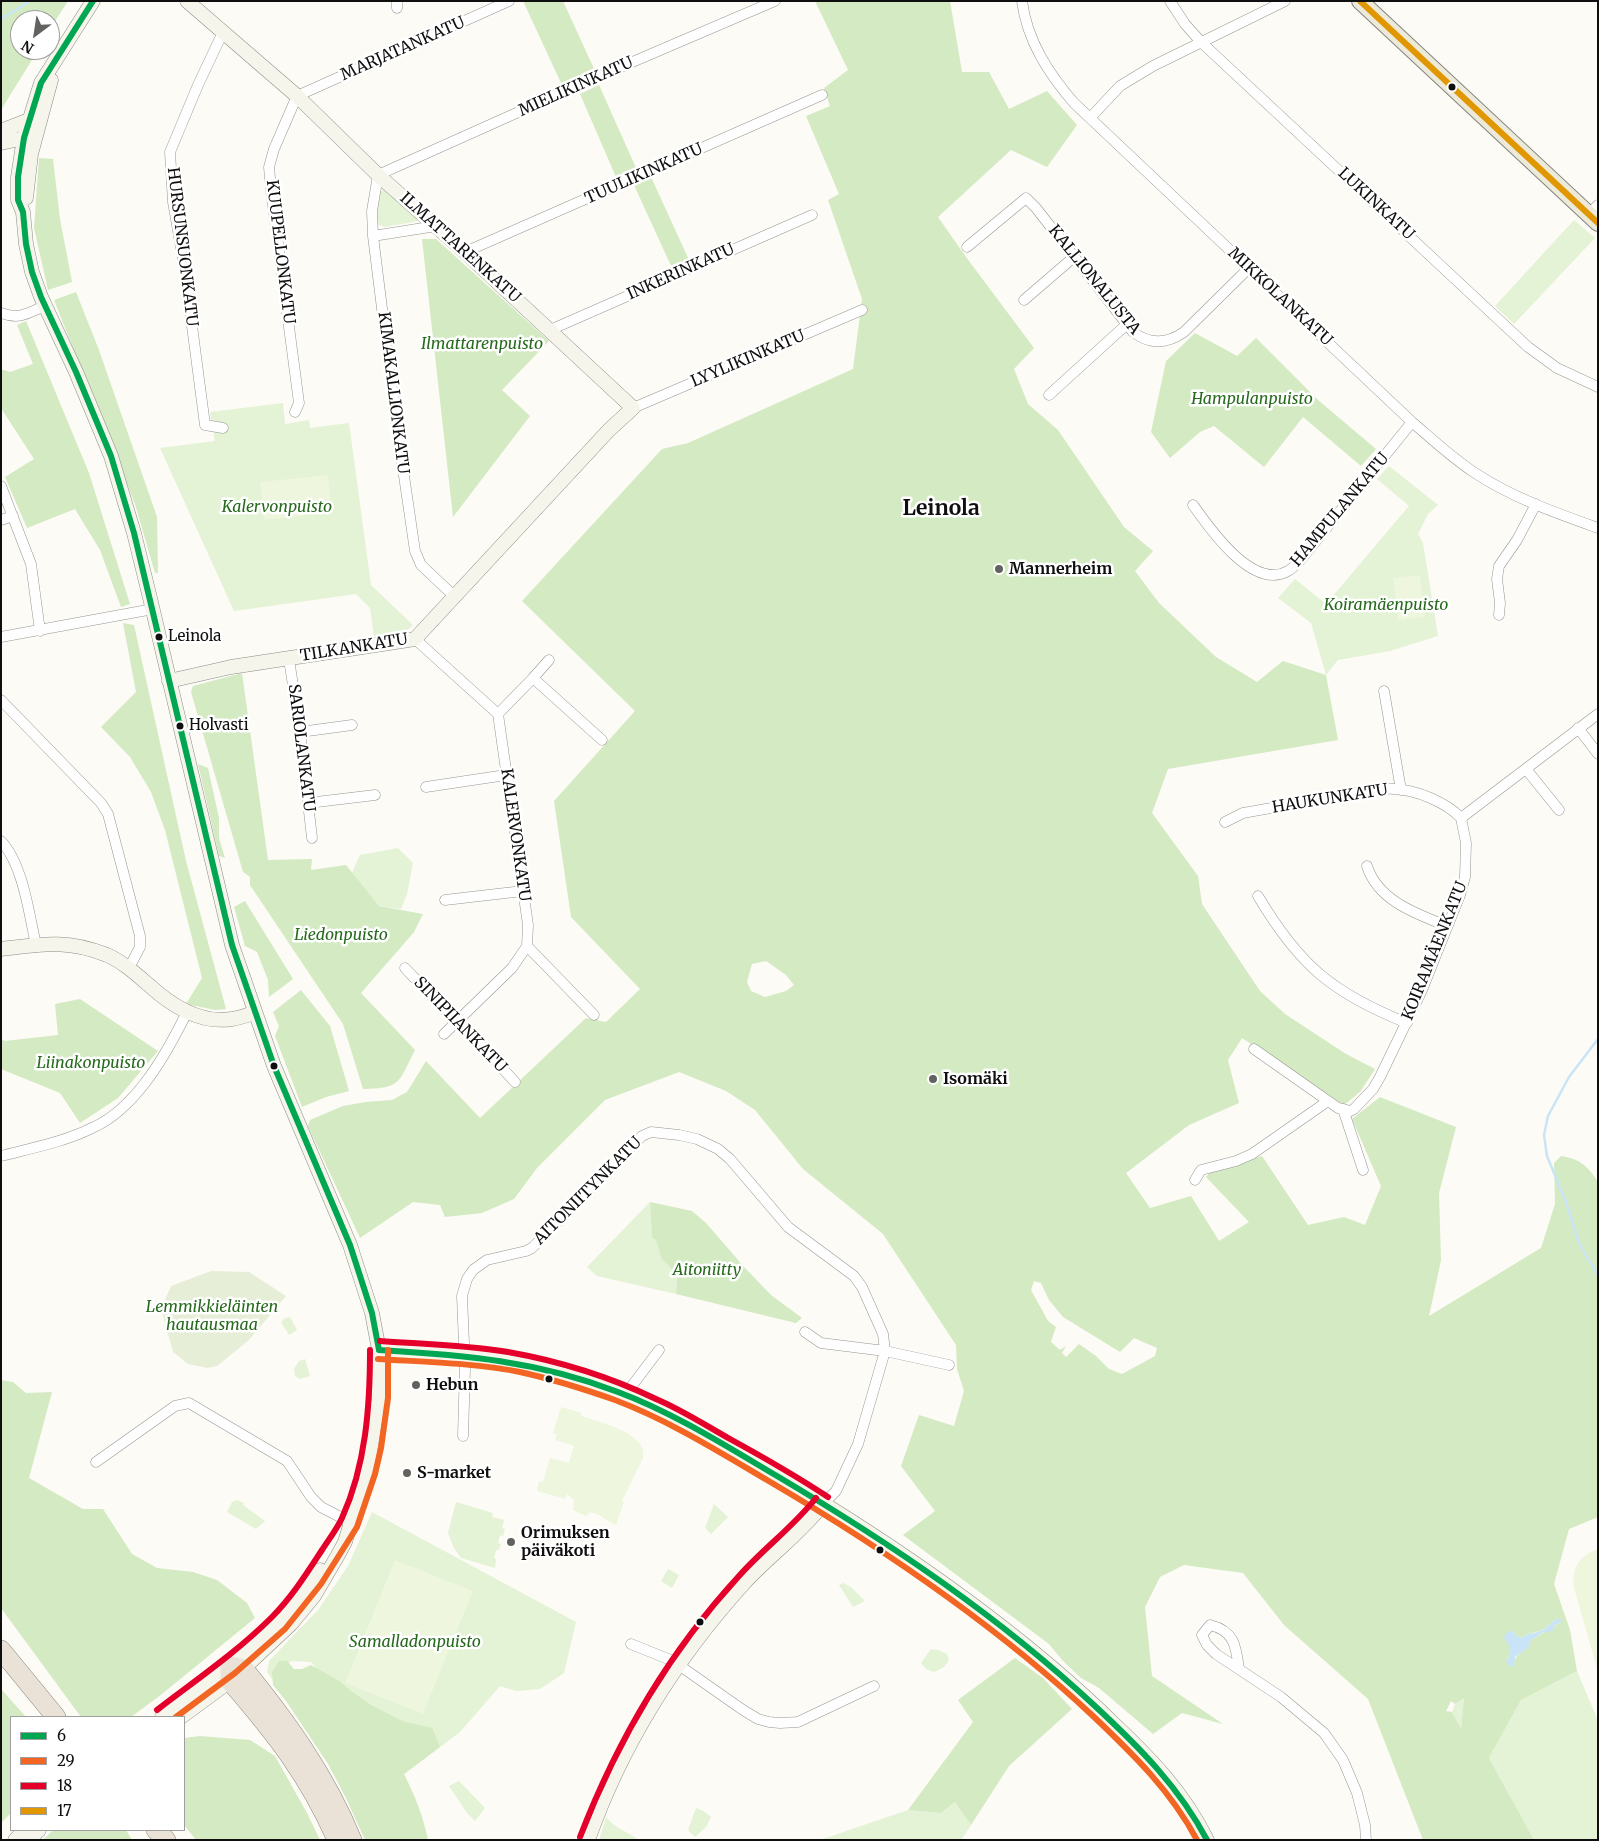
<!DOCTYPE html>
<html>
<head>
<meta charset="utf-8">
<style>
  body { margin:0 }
  #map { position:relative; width:1599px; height:1841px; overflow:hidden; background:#fcfbf5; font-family:Merriweather,serif }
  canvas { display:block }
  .frame { position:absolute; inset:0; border:2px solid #0f0f0f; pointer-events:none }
  .legend { position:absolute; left:10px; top:1716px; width:175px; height:115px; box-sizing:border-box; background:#fff; border:1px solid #9f9f9f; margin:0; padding:6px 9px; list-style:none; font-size:15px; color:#0f0f0f }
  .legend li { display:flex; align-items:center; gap:10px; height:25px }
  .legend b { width:25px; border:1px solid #9f9f9f }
  .north { position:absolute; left:10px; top:10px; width:50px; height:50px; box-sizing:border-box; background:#fff; border:1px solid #9f9f9f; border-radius:50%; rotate:211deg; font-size:14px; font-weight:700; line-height:20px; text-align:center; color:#0f0f0f }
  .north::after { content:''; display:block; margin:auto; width:18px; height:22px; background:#626260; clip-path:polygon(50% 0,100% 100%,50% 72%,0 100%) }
</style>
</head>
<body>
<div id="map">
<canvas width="1599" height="1841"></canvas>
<div class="frame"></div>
<ul class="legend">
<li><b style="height:6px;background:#00a651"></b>6</li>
<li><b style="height:6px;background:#f26522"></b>29</li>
<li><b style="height:6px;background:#e4002b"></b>18</li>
<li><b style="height:6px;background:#e09702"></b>17</li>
</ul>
<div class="north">N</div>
</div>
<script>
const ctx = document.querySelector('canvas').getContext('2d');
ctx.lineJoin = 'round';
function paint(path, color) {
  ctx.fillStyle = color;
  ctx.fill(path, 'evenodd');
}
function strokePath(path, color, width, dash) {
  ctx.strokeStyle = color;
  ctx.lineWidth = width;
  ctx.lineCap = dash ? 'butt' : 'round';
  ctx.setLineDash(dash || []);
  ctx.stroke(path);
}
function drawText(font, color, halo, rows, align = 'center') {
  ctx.font = font + ' Merriweather,serif';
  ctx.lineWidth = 5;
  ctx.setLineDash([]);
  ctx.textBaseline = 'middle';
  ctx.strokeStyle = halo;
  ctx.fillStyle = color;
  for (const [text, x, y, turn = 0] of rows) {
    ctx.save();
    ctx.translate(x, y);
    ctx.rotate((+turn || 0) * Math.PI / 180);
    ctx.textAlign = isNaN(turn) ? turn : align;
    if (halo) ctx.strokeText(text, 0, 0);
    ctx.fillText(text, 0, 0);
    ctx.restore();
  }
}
const green = new Path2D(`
  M 388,189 L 416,214 L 418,221 L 385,227 L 376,224 L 380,194 L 382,190 Z
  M 1574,220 L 1595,238 L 1514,324 L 1495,306 Z
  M 283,403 L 285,424 L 309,420 L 310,428 L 349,423 L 371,585 L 413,625 L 403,634 L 374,637 L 370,608 L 356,594 L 234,611 L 160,448 L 215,441 L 210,412 Z
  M 1389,466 L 1438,505 L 1428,514 L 1418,534 L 1423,543 L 1438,636 L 1390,651 L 1338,660 L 1326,675 L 1311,623 L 1278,598 L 1295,579 L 1326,604 L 1409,506 L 1377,479 Z
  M 398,848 L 413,863 L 407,894 L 401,909 L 379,906 L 352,873 L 360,855 Z
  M 650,1202 L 652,1238 L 656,1240 L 661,1258 L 677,1275 L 676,1294 L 597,1276 L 587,1267 Z
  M 290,1317 L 297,1330 L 289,1335 L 281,1322 L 285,1318 Z
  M 305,1359 L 310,1376 L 300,1379 L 295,1376 L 294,1369 L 299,1361 Z
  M 237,1500 L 244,1503 L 243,1505 L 265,1521 L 256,1529 L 227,1512 L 232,1502 Z
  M 456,1502 L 493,1513 L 492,1517 L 504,1520 L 502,1528 L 505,1529 L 503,1536 L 500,1535 L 498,1543 L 501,1544 L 499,1550 L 496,1550 L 494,1558 L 496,1559 L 495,1568 L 461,1558 L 454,1548 L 448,1533 Z
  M 714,1504 L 728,1517 L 711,1534 L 705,1528 Z
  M 372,1512 L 576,1622 L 564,1673 L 540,1689 L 516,1691 L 500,1686 L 460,1732 L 404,1774 L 311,1662 L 291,1661 L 272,1679 L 267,1672 L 269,1661 L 318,1610 L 348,1566 Z
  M 668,1569 L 679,1575 L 672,1588 L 661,1581 Z
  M 843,1583 L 851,1587 L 865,1601 L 853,1607 L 839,1585 Z
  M 931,1649 L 938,1650 L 947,1654 L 949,1660 L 944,1667 L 934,1672 L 926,1669 L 921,1663 Z
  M 1577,1671 L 1598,1721 L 1598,1840 L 1534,1840 L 1489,1758 L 1521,1700 Z
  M 1464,1698 L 1461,1730 L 1452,1712 L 1455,1704 Z
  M 459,1781 L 485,1808 L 475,1821 L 467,1813 L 449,1786 Z
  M 955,1802 L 971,1825 L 961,1840 L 820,1840 L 908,1810 L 941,1813 Z
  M 696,1808 L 702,1810 L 711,1817 L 706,1827 L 695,1837 L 688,1830 Z
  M 606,1817 C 614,1828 628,1832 639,1840 L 599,1840 Z`);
const forest = new Path2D(`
  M 1,1 L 68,1 L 50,29 L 50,20 L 20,20 L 20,50 L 38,50 L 1,110 Z
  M 523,1 L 563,1 L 595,71 L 562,85 Z
  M 815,1 L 950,1 L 962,72 L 989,72 L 1009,109 L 1047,91 L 1077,125 L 1047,167 L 1011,150 L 938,217 L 966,257 L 1034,348 L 1014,369 L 1028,404 L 1058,430 L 1124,527 L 1153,551 L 1135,571 L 1159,603 L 1216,657 L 1257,682 L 1283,661 L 1326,675 L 1338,740 L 1168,769 L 1152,813 L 1198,876 L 1202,904 L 1260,991 L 1285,1014 L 1346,1054 L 1375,1069 L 1360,1092 L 1344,1105 L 1242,1038 L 1228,1060 L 1239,1103 L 1189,1125 L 1126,1173 L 1150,1208 L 1191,1196 L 1219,1241 L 1249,1222 L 1206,1177 L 1210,1172 L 1262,1156 L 1308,1225 L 1344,1217 L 1365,1225 L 1381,1186 L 1352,1119 L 1380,1097 L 1456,1127 L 1439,1193 L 1441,1260 L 1429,1316 L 1541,1248 L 1555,1204 L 1554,1163 L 1561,1156 C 1580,1159 1588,1166 1598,1182 L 1598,1517 L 1569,1529 L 1554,1584 L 1570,1630 L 1577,1671 L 1521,1700 L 1489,1758 L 1534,1840 L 1423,1840 L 1368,1699 L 1284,1625 L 1243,1573 L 1184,1565 L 1160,1577 L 1145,1607 L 1152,1676 L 1223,1724 L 1182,1713 L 1153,1734 L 1099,1688 L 1081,1678 L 1063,1661 L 1049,1644 L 903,1535 L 935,1511 L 901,1466 L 919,1415 L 954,1426 L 964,1391 L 957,1369 L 956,1345 L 883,1234 L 803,1169 L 755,1110 L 726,1091 L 679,1072 L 605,1100 L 537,1168 L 514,1199 L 482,1213 L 445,1217 L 440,1205 L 413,1202 L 360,1238 L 308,1126 L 310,1120 L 343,1106 L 366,1102 L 392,1100 L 407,1092 L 426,1061 L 480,1118 L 586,1018 L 606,1022 L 640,989 L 571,917 L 554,801 L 635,711 L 522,601 L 662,449 L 688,443 L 853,369 L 862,299 L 828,200 L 839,194 L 806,116 L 830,106 L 824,88 L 848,70 ZM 766,961 L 786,975 L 794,985 L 786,991 L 765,997 L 751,991 L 747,982 L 752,964 ZM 1034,1281 L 1041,1283 L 1049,1300 L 1063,1317 L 1120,1352 L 1134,1338 L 1157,1348 L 1155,1356 L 1122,1374 L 1109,1369 L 1096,1356 L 1079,1344 L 1066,1357 L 1062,1353 L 1066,1346 L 1060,1350 L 1051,1342 L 1056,1327 L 1048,1321 L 1031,1290 ZM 1556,1619 L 1561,1622 L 1531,1640 C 1528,1650 1518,1652 1514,1661 L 1506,1662 L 1510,1655 L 1510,1630 L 1520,1638 L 1524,1637 L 1527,1634 C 1539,1633 1548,1627 1556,1619 ZM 1464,1698 L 1461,1729 L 1452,1712 L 1446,1711 L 1451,1701 L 1455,1704 Z
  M 599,85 L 636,168 L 616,177 L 580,94 Z
  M 39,158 L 53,159 L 60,219 L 72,282 L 48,290 L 34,228 Z
  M 651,177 L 689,260 L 672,268 L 634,185 Z
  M 422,239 L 436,239 L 549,341 L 502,390 L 530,416 L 453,517 Z
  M 76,292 L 99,350 L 157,517 L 158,573 L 155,573 L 135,504 L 54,300 Z
  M 26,321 L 89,473 L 130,604 L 121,607 L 100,550 L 75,509 L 27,528 L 5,477 L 34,459 L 1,408 L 1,369 L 10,372 L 33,364 L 17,325 Z
  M 1195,333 L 1237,356 L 1256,338 L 1318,400 L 1376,449 L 1361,466 L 1303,417 L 1264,467 L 1214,426 L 1200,432 L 1170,458 L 1151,432 L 1166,361 Z
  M 123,623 L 134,625 L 186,861 L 226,1009 L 215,1010 L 186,1004 L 202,978 L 165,830 L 151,792 L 130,757 L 101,727 L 136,692 Z
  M 242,673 L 268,860 L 312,859 L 311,870 L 346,865 L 379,906 L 423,914 L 414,932 L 361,993 L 415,1050 C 398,1083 402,1088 363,1089 L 343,1024 L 250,885 L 250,877 L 243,872 L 191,692 L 193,686 Z
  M 198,764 L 208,768 L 219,818 L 219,838 L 225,858 L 219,856 Z
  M 245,901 L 293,979 L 269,997 L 268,980 L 257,952 L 245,946 L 234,907 Z
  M 301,990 L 330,1026 L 349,1091 L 326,1097 L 302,1107 L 275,1036 L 279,1026 L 273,1012 Z
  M 80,999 L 158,1051 L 118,1098 L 80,1123 L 60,1093 L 1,1069 L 1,1039 L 5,1041 L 58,1035 L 55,1004 Z
  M 650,1202 L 692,1211 L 706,1223 L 745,1268 L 771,1295 L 802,1318 L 796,1323 L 676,1294 L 677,1275 L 661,1258 L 656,1240 L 652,1238 Z
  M 1,1380 L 13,1382 L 26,1393 L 52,1392 L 29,1478 L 83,1509 L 103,1509 L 132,1554 L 157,1568 L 193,1572 L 217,1580 L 247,1603 L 255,1618 L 162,1694 L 131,1717 L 81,1717 L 1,1608 Z
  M 1015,1658 L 1043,1678 L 1072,1709 L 1009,1766 L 971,1825 L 955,1802 L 941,1813 L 908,1810 L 973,1722 L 958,1700 Z
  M 279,1661 L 287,1661 L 294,1669 L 302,1669 L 311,1665 L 339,1681 L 351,1691 L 371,1705 L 402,1721 L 432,1728 L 440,1747 L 404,1774 C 415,1796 423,1816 428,1840 L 365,1840 L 346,1798 L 328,1764 L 286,1701 L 273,1685 L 272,1672 Z
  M 1,1689 L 26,1717 L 11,1717 L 11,1813 L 1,1823 Z
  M 200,1736 L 250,1740 L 275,1756 L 307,1813 L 320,1840 L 196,1840 L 184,1825 L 184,1738 Z
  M 53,1830 L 126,1830 L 132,1840 L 43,1840 Z`);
const cemetery = new Path2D(`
  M 211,1271 L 249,1272 L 286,1296 L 249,1340 L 217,1366 L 207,1368 L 188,1364 L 173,1352 L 161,1309 L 171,1286 Z`);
const pitch = new Path2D(`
  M 328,475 L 332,512 L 264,520 L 260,482 Z
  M 1420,575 L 1425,617 L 1398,620 L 1393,578 Z
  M 561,1407 L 581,1413 L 581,1416 C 599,1422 649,1433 643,1458 L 622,1501 L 624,1502 L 616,1525 C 606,1521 601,1514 590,1512 L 586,1516 L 573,1510 L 574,1500 L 567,1494 L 565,1499 L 537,1491 L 539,1481 L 543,1482 L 550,1458 L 569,1463 L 574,1446 L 555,1440 L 557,1434 L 553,1433 Z
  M 1598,1549 L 1598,1672 L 1574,1588 C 1572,1567 1578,1557 1598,1549 Z
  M 395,1560 L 473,1591 L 423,1714 L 345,1683 Z`);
const water = new Path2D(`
  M 1556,1619 L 1561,1619 L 1561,1622 L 1554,1626 L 1554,1631 L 1544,1632 L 1531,1640 L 1529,1647 L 1515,1657 L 1514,1666 L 1511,1667 L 1506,1662 C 1513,1654 1511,1646 1504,1638 L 1505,1635 L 1510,1630 L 1520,1638 L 1524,1637 L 1527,1634 C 1539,1634 1548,1627 1556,1619 Z`);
const stream = new Path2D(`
  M 1,19 L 30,1
  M 1598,1039 L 1569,1077 L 1548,1116 L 1544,1135 L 1547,1156 L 1566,1202 L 1579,1243 L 1598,1276`);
const street = new Path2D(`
  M 1022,1 C 1027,41 1049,74 1074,103 L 1412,422 C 1432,439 1452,458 1475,473 C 1513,498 1556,513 1598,528
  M 1170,1 L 1185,24 L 1201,42 L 1528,347 L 1557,368 L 1598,387
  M 397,8 L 397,1
  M 1090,118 L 1120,86 L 1153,66 L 1285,1
  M 1588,215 L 1598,205
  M 373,236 L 436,226
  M 967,247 L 1026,198 L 1036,208 L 1133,332 C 1150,345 1167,344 1184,332 L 1249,268
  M 465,252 L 822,95
  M 1024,300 L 1074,257
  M 1,313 C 21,320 27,313 45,306
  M 550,330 L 812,215
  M 1049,395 L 1126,325
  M 633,408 L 862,310
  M 295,412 L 299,403 L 271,190 L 269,167 L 274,149 L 297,96 L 509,1
  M 223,428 L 205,425 L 184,265 L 173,202 L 170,152 L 198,85 L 223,32
  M 1,486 L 31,564 L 40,631
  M 1193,505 C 1210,529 1253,591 1288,571 C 1295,567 1302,558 1307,552 L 1412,422
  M 1,520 L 13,516
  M 454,596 L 421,565 L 415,551 L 396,421 L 373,236 L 372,211 L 378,175 L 581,84 L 775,1
  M 1499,615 L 1500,603 L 1497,579 L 1499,566 L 1517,540 L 1536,504
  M 1,637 L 153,609
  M 415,639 L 498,714 L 528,925 L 527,946 L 512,968 L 444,1034
  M 289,659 L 300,732 L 312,838
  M 533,678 L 549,660
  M 1384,691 L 1401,790
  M 1,700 L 101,803 L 108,814 L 140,936 L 140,947 L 129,968
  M 498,714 L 533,678 L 602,740
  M 1578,728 L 1598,754
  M 300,732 L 352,725
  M 1526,769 L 1559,810
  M 426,787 L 506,775
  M 308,803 L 375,795
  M 1225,822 L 1243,813 C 1273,808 1303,802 1334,797 C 1354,793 1374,788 1395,789 C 1416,790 1446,802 1461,818
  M 1,841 C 23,864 29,914 36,945
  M 1367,866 C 1378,901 1417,914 1447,926
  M 1258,896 C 1299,965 1332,993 1407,1023
  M 445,900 L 523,891
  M 527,946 L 594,1015
  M 405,968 L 456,1022 L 464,1027 L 515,1082
  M 1254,1049 L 1338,1108 L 1343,1109 L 1363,1170
  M 1343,1109 L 1350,1111 L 1354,1109 L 1373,1089 L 1380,1077 L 1422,990 L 1460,895 L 1465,877 L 1466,843 L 1461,818 L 1598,714
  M 1,1156 C 32,1148 64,1142 92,1128 C 136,1109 167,1053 187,1012
  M 1195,1180 L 1201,1170 L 1236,1161 L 1252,1154 L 1328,1101
  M 805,1332 L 821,1343 L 885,1351 L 949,1365
  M 627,1396 L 631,1387 L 659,1350
  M 463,1436 L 465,1368 L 462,1296 L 467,1279 L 473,1270 L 487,1260 L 526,1251 L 532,1248 L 642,1136 L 651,1132 L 679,1135 L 697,1139 L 718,1149 L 730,1159 L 788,1227 L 854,1276 L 862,1287 L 883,1334 L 885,1351 L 858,1444 L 836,1491 L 823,1504
  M 96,1462 L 175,1406 L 189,1403 L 287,1461 L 311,1497 L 321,1507 L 350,1522
  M 631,1644 L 673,1661 L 743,1710 L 758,1719 L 769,1722 L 780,1723 L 798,1722 L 874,1686
  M 1239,1669 C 1236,1647 1235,1631 1210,1625 L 1202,1635 L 1207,1645 L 1216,1654 L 1281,1697 L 1324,1733 L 1343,1760 L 1357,1793 L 1365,1825 L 1366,1840`);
const secondary = new Path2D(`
  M 93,1 L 41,83 L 24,138 L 18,177 L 18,200 L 23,212 L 26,244 L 32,272 L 41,297 L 76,372 L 111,456 L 134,533 L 150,598 L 232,945 L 274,1066 L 350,1245 L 372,1313 L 379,1350 L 379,1397 L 367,1471 L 345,1542 L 338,1555 L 314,1596 L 291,1624 L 230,1681 L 181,1717
  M 1,131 L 29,120 L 35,122
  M 1,143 L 24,138 L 30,139
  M 26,198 L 31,154 L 51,80
  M 169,681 L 231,667 L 415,639 L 609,430 L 633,408 L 465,252 L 378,175 L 297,96 L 187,1
  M 1,949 C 41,944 68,939 107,955 C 123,962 136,974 150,986 C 172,1006 201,1024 232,1019 C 240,1018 247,1015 254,1013
  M 379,1350 C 427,1353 475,1355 523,1364 C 550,1370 578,1378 604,1387 C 641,1399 674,1418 708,1436 C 747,1458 786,1481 824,1504 C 927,1568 1027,1639 1114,1724 C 1151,1759 1184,1793 1207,1840
  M 162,1717 C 220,1673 280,1631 320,1570
  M 15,1840 L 25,1830
  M 29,1840 L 39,1830
  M 588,1840 C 622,1744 677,1657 745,1582 C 770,1555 801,1533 823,1504`);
const primary = new Path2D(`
  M 1360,1 L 1598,223`);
const highway = new Path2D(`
  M 1,1650 L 56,1717
  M 156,1830 L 166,1840
  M 337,1840 C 309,1776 275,1733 230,1681 L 230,1666 L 244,1669 C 287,1722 326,1776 352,1840`);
const bus1 = new Path2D(`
  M 93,1 L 41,83 L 24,138 L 18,177 L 18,200 L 23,212 L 26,244 L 32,272 L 41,297 L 76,372 L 111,456 L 134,533 L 232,945 L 274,1066 L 350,1245 L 372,1313 L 379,1350
  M 379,1350 C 465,1355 537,1361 618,1392 C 674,1413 726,1446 777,1476 C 890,1543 1000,1617 1096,1707 C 1139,1747 1179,1787 1207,1840`);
const bus2 = new Path2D(`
  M 378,1359 C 426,1362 474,1363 520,1372 C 552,1379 584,1389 615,1400 C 668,1420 718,1451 767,1480 C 883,1548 995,1624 1093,1716 C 1133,1754 1171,1791 1197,1840
  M 176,1717 L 235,1673 L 285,1629 L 321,1584 L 357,1527 L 375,1474 L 381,1448 L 388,1398 L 388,1350`);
const bus3 = new Path2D(`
  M 380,1341 C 422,1344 466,1345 508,1352 C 559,1361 610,1377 656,1399 C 682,1410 705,1425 730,1439 C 763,1457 796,1476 828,1497
  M 157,1710 C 196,1680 237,1652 272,1617 C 292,1597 307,1573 322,1550 C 329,1539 337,1529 342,1518 C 366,1465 370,1406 370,1350
  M 580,1837 C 617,1741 669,1652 739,1576 C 763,1549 793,1527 816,1498`);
const bus4 = new Path2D(`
  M 1360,1 L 1598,223`);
const markers = [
  [1452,87,4.5,"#0f0f0f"],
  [999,569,5,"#626260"],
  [159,637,4.5,"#0f0f0f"],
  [180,726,4.5,"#0f0f0f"],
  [274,1066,4.5,"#0f0f0f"],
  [933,1079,5,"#626260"],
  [549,1379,4.5,"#0f0f0f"],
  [416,1385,5,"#626260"],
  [407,1473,5,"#626260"],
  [511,1542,5,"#626260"],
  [880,1550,4.5,"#0f0f0f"],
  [700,1622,4.5,"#0f0f0f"]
];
const busNames = [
  ["Leinola",168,637],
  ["Holvasti",189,726]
];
const streetNames = [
  ["MARJATANKATU",403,49,-24],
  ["MIELIKINKATU",576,87,-24],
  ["TUULIKINKATU",644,174,-24],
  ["LUKINKATU",1376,204,43],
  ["HURSUNSUONKATU",182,247,83],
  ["ILMATTARENKATU",460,248,42],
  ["KUUPELLONKATU",280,252,83],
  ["INKERINKATU",681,272,-24],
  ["KALLIONALUSTA",1094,280,51],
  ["MIKKOLANKATU",1280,297,43],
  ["LYYLIKINKATU",748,359,-23],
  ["KIMAKALLIONKATU",393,393,83],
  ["HAMPULANKATU",1340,510,-50],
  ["TILKANKATU",354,648,-9],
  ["SARIOLANKATU",301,748,83],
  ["HAUKUNKATU",1330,799,-9],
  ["KALERVONKATU",515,835,82],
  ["KOIRAMÄENKATU",1435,951,-68],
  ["SINIPIIANKATU",460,1025,46],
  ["AITONIITYNKATU",588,1191,-45]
];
const parkNames = [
  ["Ilmattarenpuisto",482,344],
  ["Hampulanpuisto",1252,399],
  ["Kalervonpuisto",277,507],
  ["Koiramäenpuisto",1386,605],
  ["Liedonpuisto",341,935],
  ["Liinakonpuisto",91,1063],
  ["Aitoniitty",707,1270],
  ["Lemmikkieläinten",212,1307],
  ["hautausmaa",212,1325],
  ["Samalladonpuisto",415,1642]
];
const poiNames = [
  ["Mannerheim",1009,569],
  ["Isomäki",943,1079],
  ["Hebun",426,1385],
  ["S-market",417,1473],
  ["Orimuksen",521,1533],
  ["päiväkoti",521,1551]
];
const districtNames = [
  ["Leinola",941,509]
];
paint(green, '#e4f2d5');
paint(forest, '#d3eac2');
paint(cemetery, '#e7eed8');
paint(pitch, '#eef6de');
paint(water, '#cae4f7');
strokePath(stream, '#cae4f7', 2.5);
strokePath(street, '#969593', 11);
strokePath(secondary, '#8c8c89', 15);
strokePath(primary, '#838380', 18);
strokePath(highway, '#838380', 20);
strokePath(street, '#fffefe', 10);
strokePath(secondary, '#f5f5eb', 14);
strokePath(primary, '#edeada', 16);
strokePath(highway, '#eae2d6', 19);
strokePath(bus1, '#00a651', 6);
strokePath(bus2, '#f26522', 6);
strokePath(bus3, '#e4002b', 6);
strokePath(bus4, '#e09702', 6);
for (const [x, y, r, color] of markers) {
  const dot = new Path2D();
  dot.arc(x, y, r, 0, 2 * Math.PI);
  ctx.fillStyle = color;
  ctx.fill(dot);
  strokePath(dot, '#fff', 2);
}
drawText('15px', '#0f0f0f', '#fff', busNames, 'left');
drawText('16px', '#0f0f0f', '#fff', streetNames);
drawText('italic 16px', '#276a1d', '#fff', parkNames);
drawText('bold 16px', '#0f0f0f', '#fff', poiNames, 'left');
drawText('bold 21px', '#0f0f0f', '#fff', districtNames);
</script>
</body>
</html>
